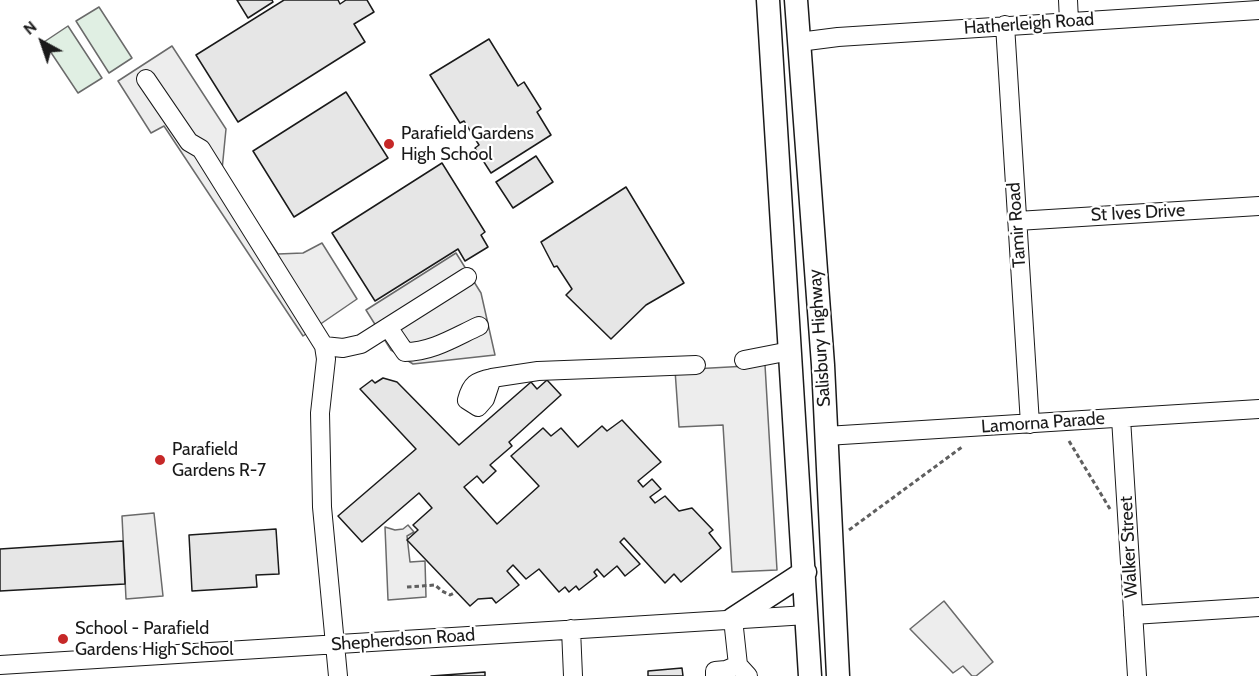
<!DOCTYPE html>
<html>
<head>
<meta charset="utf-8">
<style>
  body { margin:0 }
  #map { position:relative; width:1259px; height:676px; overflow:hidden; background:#fff; font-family:Cabin,sans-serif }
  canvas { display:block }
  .north { position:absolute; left:12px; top:12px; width:60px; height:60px; -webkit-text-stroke:4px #fff; paint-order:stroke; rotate:320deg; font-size:16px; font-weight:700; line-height:24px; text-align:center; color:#1a1a1a }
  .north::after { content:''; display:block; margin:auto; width:21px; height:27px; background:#1a1a1a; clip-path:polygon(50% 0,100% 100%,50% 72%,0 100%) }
</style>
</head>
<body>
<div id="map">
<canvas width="1259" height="676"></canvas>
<div class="north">N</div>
</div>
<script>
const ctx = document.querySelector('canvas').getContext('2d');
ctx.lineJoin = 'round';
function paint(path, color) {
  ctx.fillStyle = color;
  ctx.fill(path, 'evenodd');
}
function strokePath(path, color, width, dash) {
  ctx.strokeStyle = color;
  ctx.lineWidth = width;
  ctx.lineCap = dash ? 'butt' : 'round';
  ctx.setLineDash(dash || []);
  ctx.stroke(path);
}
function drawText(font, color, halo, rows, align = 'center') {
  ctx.font = font + ' Cabin,sans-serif';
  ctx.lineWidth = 4.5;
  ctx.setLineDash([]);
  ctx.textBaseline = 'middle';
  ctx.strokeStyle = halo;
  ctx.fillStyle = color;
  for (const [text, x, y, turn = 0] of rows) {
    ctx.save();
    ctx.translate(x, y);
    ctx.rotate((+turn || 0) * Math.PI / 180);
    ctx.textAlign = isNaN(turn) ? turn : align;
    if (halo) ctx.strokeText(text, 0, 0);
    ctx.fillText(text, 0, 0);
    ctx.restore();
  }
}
const green = new Path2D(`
  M 99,7 L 132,58 L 109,73 L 76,21 Z
  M 68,26 L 102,78 L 78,93 L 44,42 Z`);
const parking = new Path2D(`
  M 172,46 L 226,129 L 222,170 L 278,254 L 303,253 L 322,243 L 357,299 L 303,336 L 164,126 L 151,133 L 118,81 Z
  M 456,253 L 481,293 L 495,355 L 413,364 L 391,350 L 366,310 Z
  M 765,365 L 777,570 L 732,572 L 723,425 L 679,427 L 675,370 Z
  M 154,513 L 163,596 L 126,599 L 122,516 Z
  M 408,525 L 414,532 L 407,536 L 410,562 L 425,561 L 426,597 L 388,600 L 385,527 L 395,530 L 403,529 Z
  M 944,601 L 993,662 L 976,676 L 972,676 L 963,666 L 953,673 L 910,629 Z`);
const building = new Path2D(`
  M 237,0 L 272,0 L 273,2 L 248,18 Z
  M 284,0 L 338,0 L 340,4 L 346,0 L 367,0 L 374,12 L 354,24 L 365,42 L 238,122 L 196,55 Z
  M 489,39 L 518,86 L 524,82 L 541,109 L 537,112 L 551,135 L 491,173 L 475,148 L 479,145 L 464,121 L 460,123 L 430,75 Z
  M 346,92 L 388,158 L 294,217 L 253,151 Z
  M 536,156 L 553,182 L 513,208 L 496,182 Z
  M 442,163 L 485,232 L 481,235 L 488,247 L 465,261 L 458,249 L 375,301 L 332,233 Z
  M 626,187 L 684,283 L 646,305 L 611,339 L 566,295 L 572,289 L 557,266 L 554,267 L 541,242 Z
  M 383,378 L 397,382 L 459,445 L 531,382 L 537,389 L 547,380 L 561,395 L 509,442 L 512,446 L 490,465 L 496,471 L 483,483 L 477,476 L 464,487 L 497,524 L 539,486 L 511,456 L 543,428 L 551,436 L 561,428 L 578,447 L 602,426 L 607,431 L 622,420 L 661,462 L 638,481 L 643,487 L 652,479 L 661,489 L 650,497 L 655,503 L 665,496 L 679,511 L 692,508 L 713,530 L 709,533 L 721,548 L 681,582 L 674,574 L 665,583 L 624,538 L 620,542 L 640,564 L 625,576 L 617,566 L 604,577 L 597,569 L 594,572 L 597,576 L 579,590 L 576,586 L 569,592 L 565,587 L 559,592 L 539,569 L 526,579 L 513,565 L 507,571 L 519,585 L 496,603 L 492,598 L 478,599 L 470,606 L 407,540 L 418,530 L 413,525 L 432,508 L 419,493 L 362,542 L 338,516 L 416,449 L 360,389 L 372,380 L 375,383 Z
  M 276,529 L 279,574 L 256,575 L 257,587 L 192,591 L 189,535 Z
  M 123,541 L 125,584 L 0,591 L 0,549 Z
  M 682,668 L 683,676 L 648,676 L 648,671 Z
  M 485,672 L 485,676 L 431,676 Z`);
const path = new Path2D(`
  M 1069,441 L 1110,509
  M 849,530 L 962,447
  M 407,587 L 435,585 L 442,591 L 450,595 L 456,592`);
const minor = new Path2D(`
  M 1068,0 L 1069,21
  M 1005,25 L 1030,424
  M 799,42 L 838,37 L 1259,10
  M 146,79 L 189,142 L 201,149 L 324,346 L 326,359 L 320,413 L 322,507 L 338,676
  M 1017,221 L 1259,206
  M 388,327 L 405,352 C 432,352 455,337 479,326
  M 324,346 L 343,348 L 361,344 L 467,277
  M 744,360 L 790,351
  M 492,378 C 476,381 471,384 467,400 L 478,407 L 485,399 L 492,378 L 538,371 L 696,365
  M 1121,418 L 1137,676
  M 826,436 L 1259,409
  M 1133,615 L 1259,607
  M 733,619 L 738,665 L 748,676
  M 571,629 L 573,676
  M 0,665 L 807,615
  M 715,676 L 715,671 L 726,670 L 738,665`);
const major = new Path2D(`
  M 768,0 L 810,676
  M 796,0 L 823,365 L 838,676
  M 733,619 L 805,572`);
const markers = [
  [389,144,6,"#c62828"],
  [160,460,6,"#c62828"],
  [63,639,6,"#c62828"]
];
const streetNames = [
  ["Hatherleigh Road",1029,24,-4],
  ["St Ives Drive",1138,213,-3],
  ["Tamir Road",1017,225,-94],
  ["Salisbury Highway",820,338,-94],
  ["Lamorna Parade",1043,423,-4],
  ["Walker Street",1129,547,-93],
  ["Shepherdson Road",403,640,-4]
];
const poiNames = [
  ["Parafield Gardens",401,134],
  ["High School",401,155],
  ["Parafield",172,450],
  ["Gardens R-7",172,471],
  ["School - Parafield",75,629],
  ["Gardens High School",75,650]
];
paint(green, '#e0efe3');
strokePath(green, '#6a6a6a', 1.5);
paint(parking, '#ededed');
strokePath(parking, '#6a6a6a', 1.5);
paint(building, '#e6e6e6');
strokePath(building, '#1a1a1a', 1.5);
strokePath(minor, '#1a1a1a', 20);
strokePath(major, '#1a1a1a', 25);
strokePath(path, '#5f5f5f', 3, [4.5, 3]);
strokePath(minor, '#fff', 18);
strokePath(major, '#fff', 22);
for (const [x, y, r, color] of markers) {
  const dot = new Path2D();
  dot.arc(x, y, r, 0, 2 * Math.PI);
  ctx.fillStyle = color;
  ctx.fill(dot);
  strokePath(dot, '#fff', 2);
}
drawText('18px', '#1a1a1a', '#fff', streetNames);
drawText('18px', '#1a1a1a', '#fff', poiNames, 'left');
</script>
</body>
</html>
